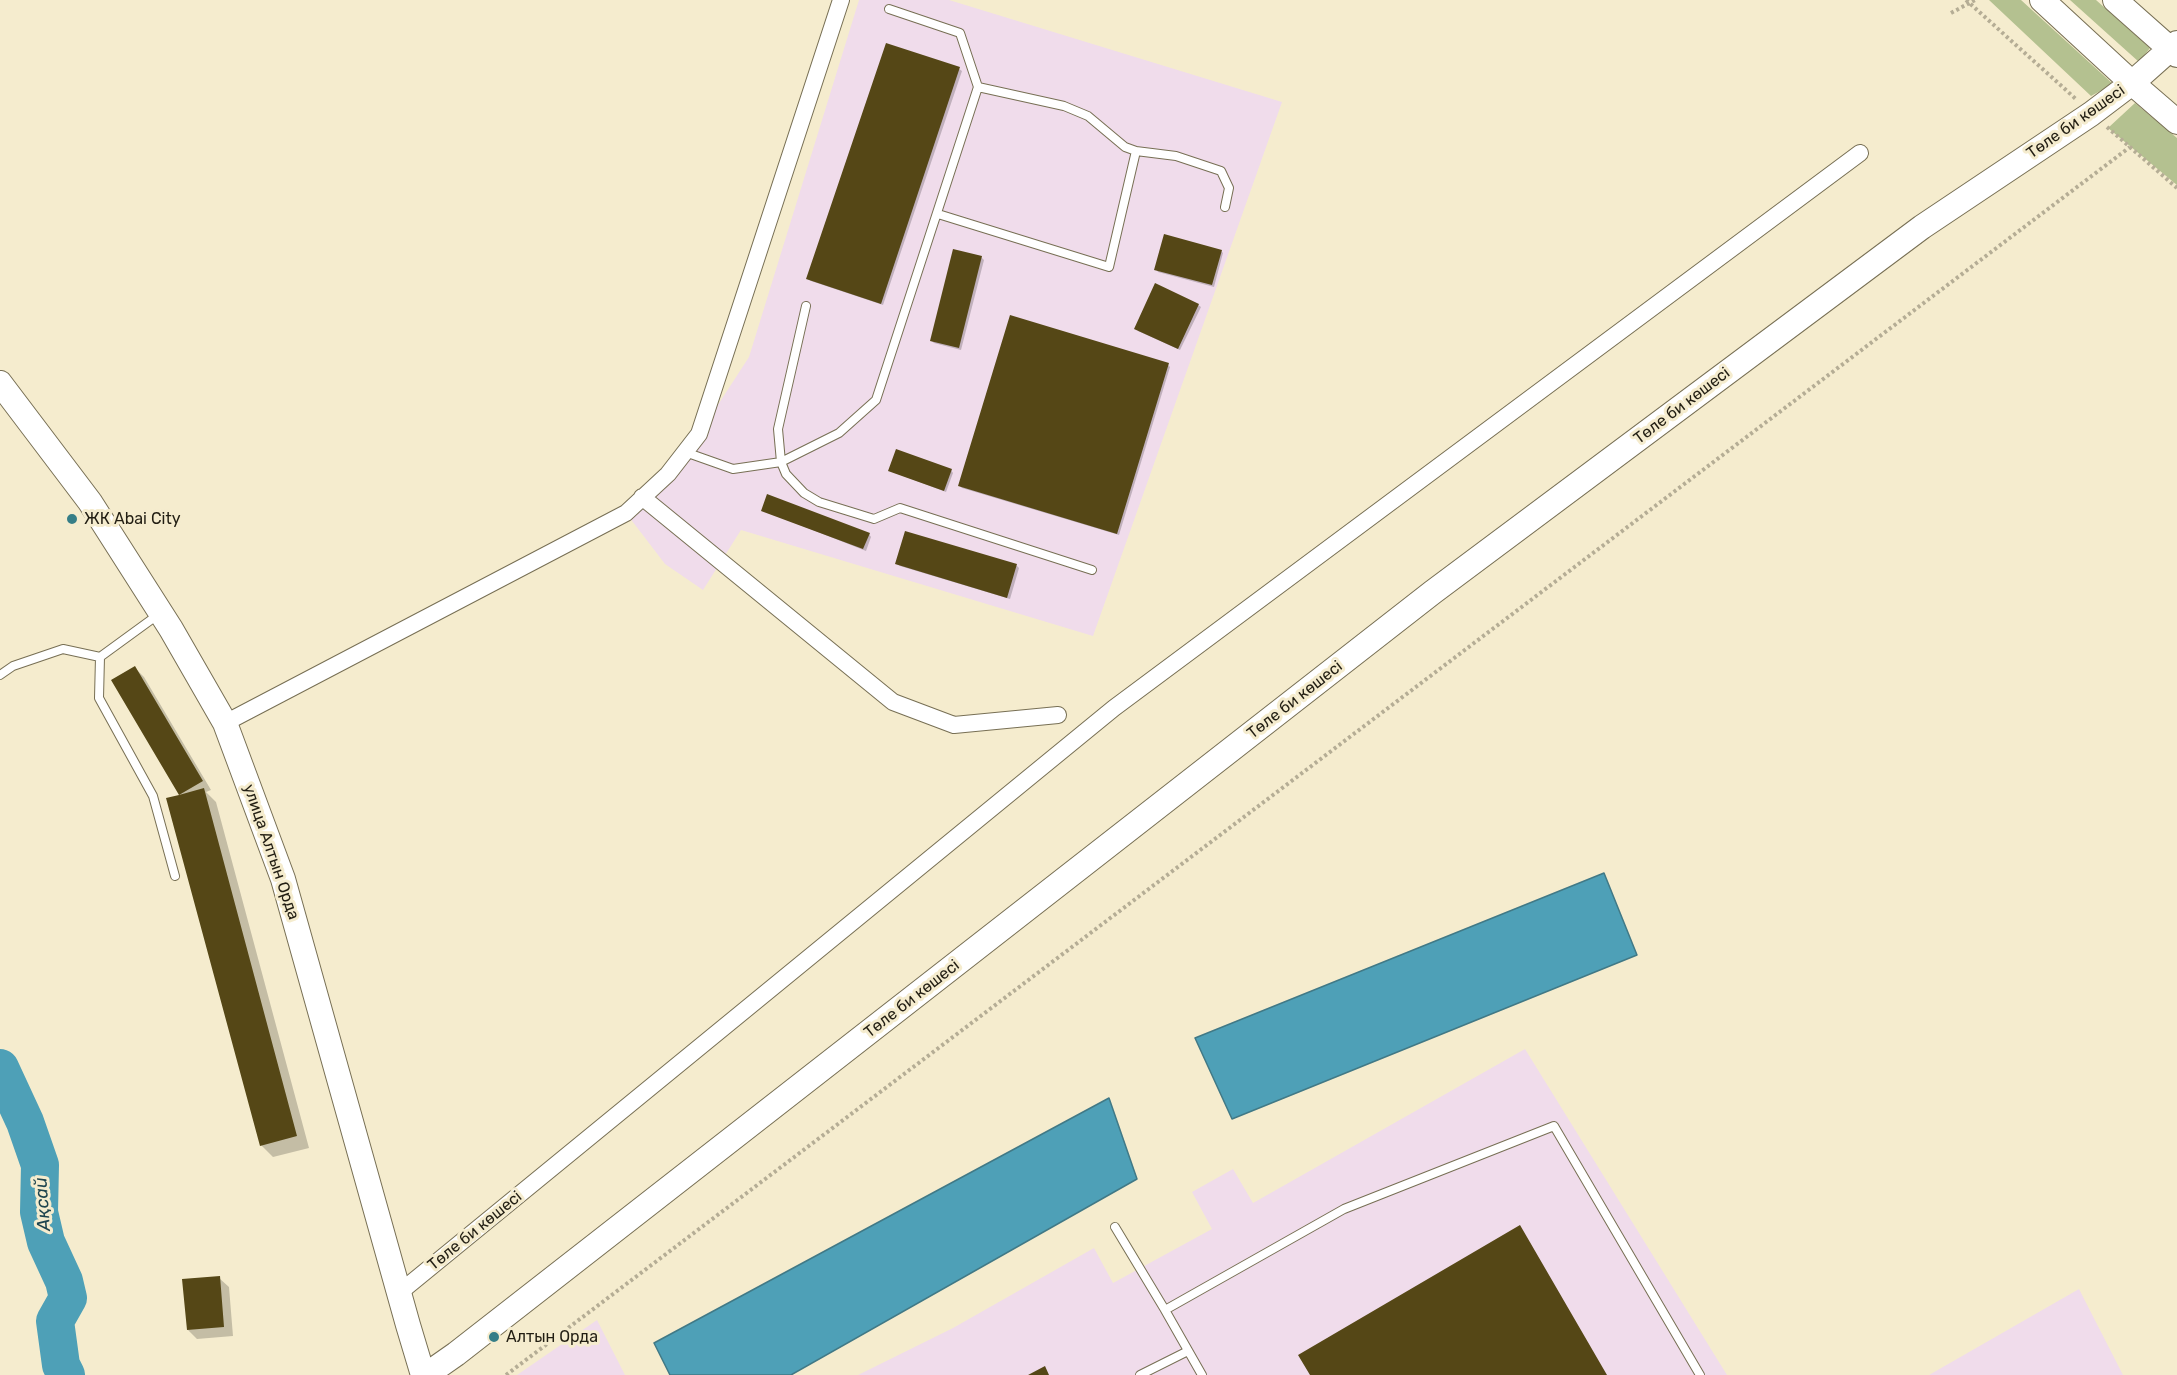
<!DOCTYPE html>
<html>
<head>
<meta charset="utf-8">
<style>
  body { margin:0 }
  canvas { display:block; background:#f5ecce }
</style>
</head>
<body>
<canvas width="2177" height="1375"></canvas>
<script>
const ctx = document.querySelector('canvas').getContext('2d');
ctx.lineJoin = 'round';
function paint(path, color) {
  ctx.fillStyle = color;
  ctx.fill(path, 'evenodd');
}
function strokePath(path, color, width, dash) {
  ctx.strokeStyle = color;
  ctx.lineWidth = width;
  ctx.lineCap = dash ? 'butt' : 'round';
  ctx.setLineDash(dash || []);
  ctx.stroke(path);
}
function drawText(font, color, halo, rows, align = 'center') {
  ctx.font = font + ' Rubik,sans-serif';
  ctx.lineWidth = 6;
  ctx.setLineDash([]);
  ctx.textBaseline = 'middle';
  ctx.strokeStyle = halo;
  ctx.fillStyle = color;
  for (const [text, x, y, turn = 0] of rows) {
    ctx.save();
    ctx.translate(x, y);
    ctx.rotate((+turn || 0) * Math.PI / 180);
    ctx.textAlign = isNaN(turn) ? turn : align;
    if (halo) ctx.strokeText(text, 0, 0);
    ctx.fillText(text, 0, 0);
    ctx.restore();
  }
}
const industrial = new Path2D(`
  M 859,0 L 949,0 L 1282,102 L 1093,636 L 741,530 L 703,590 L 665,564 L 626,513 L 699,434 L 749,357 Z
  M 1525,1049 L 1727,1375 L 858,1375 L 953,1328 L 1094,1248 L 1113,1283 L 1212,1229 L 1192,1192 L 1233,1169 L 1253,1203 Z
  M 2079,1289 L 2123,1375 L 1929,1375 Z
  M 597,1320 L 625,1375 L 517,1375 Z`);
const green = new Path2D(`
  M 1989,0 L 2021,0 L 2113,84 L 2091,96 Z
  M 2070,0 L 2096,0 L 2150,48 L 2139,62 Z
  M 2135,103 L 2177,138 L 2177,185 L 2108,128 Z`);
const water = new Path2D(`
  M 1604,873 L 1637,955 L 1232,1119 L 1195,1038 Z
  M 1109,1098 L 1137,1179 L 791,1375 L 670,1375 L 654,1343 Z`);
const shadow = new Path2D(`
  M 959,69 L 962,71 L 883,305 L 811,281 L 808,279 Z
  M 1221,251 L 1223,253 L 1214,287 L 1158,272 L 1156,269 Z
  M 981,257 L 984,260 L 961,350 L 934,343 L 931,340 Z
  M 1198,305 L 1201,307 L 1180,350 L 1138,331 Z
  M 1168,365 L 1170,367 L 1119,535 L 962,488 L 959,485 Z
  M 951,470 L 953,473 L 946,492 L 890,471 Z
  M 762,510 L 869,534 L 871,537 L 866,551 Z
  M 906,533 L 1017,566 L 1019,568 L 1010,599 L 900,566 L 897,564 Z
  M 135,668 L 144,677 L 211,790 L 206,792 L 216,802 L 309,1148 L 273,1157 L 261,1145 L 181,796 L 113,680 Z
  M 219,1278 L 229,1287 L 233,1336 L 197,1339 L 188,1330 Z`);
const river = new Path2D(`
  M 0,1068 L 25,1122 L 40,1165 L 39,1212 L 46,1242 L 64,1281 L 68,1298 L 55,1321 L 61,1365 L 66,1375`);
const building = new Path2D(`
  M 886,43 L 960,67 L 881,304 L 806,279 Z
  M 1164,234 L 1222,250 L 1212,285 L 1154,270 Z
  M 953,249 L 982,256 L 959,348 L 930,341 Z
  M 1155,283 L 1199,304 L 1178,349 L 1134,329 Z
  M 1010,315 L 1169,363 L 1117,534 L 958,486 Z
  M 896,449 L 952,469 L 944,491 L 888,471 Z
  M 767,494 L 870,533 L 863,549 L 761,511 Z
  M 905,531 L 1017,564 L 1007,598 L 895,564 Z
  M 135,666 L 203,781 L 179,795 L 204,788 L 297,1136 L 260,1146 L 166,798 L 179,795 L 111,680 Z
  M 1520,1225 L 1607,1375 L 1310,1375 L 1298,1355 Z
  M 220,1276 L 224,1327 L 187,1330 L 182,1279 Z
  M 1045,1366 L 1049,1375 L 1028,1375 Z`);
const path = new Path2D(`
  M 1966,0 L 2077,100
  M 1951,13 L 1975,0
  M 2107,127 L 2177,188
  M 506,1375 L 2130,147`);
const lane = new Path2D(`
  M 889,9 L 960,33 L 978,87
  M 938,214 L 1109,267 L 1136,151
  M 806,306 L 778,429 L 781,462 L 786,474 L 804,493 L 819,502 L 874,519 L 900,508 L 1092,570
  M 685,452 L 733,469 L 781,462 L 839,433 L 876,400 L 978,87 L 1064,106 L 1088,116 L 1125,147 L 1136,151 L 1176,156 L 1221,171 L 1229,188 L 1225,207
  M 100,657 L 99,698 L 153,796 L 175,876
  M 0,675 L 13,666 L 63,649 L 100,657 L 159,614
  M 1115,1227 L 1165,1310 L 1344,1209 L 1554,1126 L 1700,1375
  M 1165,1310 L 1202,1375
  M 1140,1375 L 1188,1351`);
const street = new Path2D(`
  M 642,497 L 893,702 L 954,725 L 1058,715
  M 225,723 L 626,513 L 668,474 L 699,434 L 841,0
  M 399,1293 L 1114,708 L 1860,153`);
const secondary = new Path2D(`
  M 2042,0 L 2132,83 L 2177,122
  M 2115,0 L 2177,55
  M 0,383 L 90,502 L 171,629 L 225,723 L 283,879 L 408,1325 L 423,1375
  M 426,1375 L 456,1354 L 1433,592 L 1922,227 L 2091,114 L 2132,83 L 2177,43`);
const markers = [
  [72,519,6,"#367e87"],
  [494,1337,6,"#367e87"]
];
const streetNames = [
  ["Төле би көшесі",2076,122,-35],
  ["Төле би көшесі",1682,406,-37],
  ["Төле би көшесі",1295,700,-38],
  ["улица Алтын Орда",271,852,71],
  ["Төле би көшесі",912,999,-38],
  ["Төле би көшесі",475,1231,-39]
];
const poiNames = [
  ["ЖК Abai City",84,519],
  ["Алтын Орда",506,1337]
];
const waterNames = [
  ["Ақсай",43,1204,-94]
];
paint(industrial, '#f0dceb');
paint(green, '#b4c190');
paint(water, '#4ea0b7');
strokePath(water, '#417986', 1.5);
paint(shadow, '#0003');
strokePath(river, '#4ea0b7', 38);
paint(building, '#554716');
strokePath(lane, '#776f54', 10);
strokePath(street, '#776f54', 18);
strokePath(secondary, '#776f54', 26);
strokePath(path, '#b5ad95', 4, [3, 3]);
strokePath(lane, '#fff', 8);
strokePath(street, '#fff', 16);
strokePath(secondary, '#fff', 24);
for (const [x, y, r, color] of markers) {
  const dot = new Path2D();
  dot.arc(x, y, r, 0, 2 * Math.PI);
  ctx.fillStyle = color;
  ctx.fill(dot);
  strokePath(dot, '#f5ecce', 2);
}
drawText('16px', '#221e13', '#f5ecce', streetNames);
drawText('16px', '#221e13', '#f5ecce', poiNames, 'left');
drawText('italic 18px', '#1e444e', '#f5ecce', waterNames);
</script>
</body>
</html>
